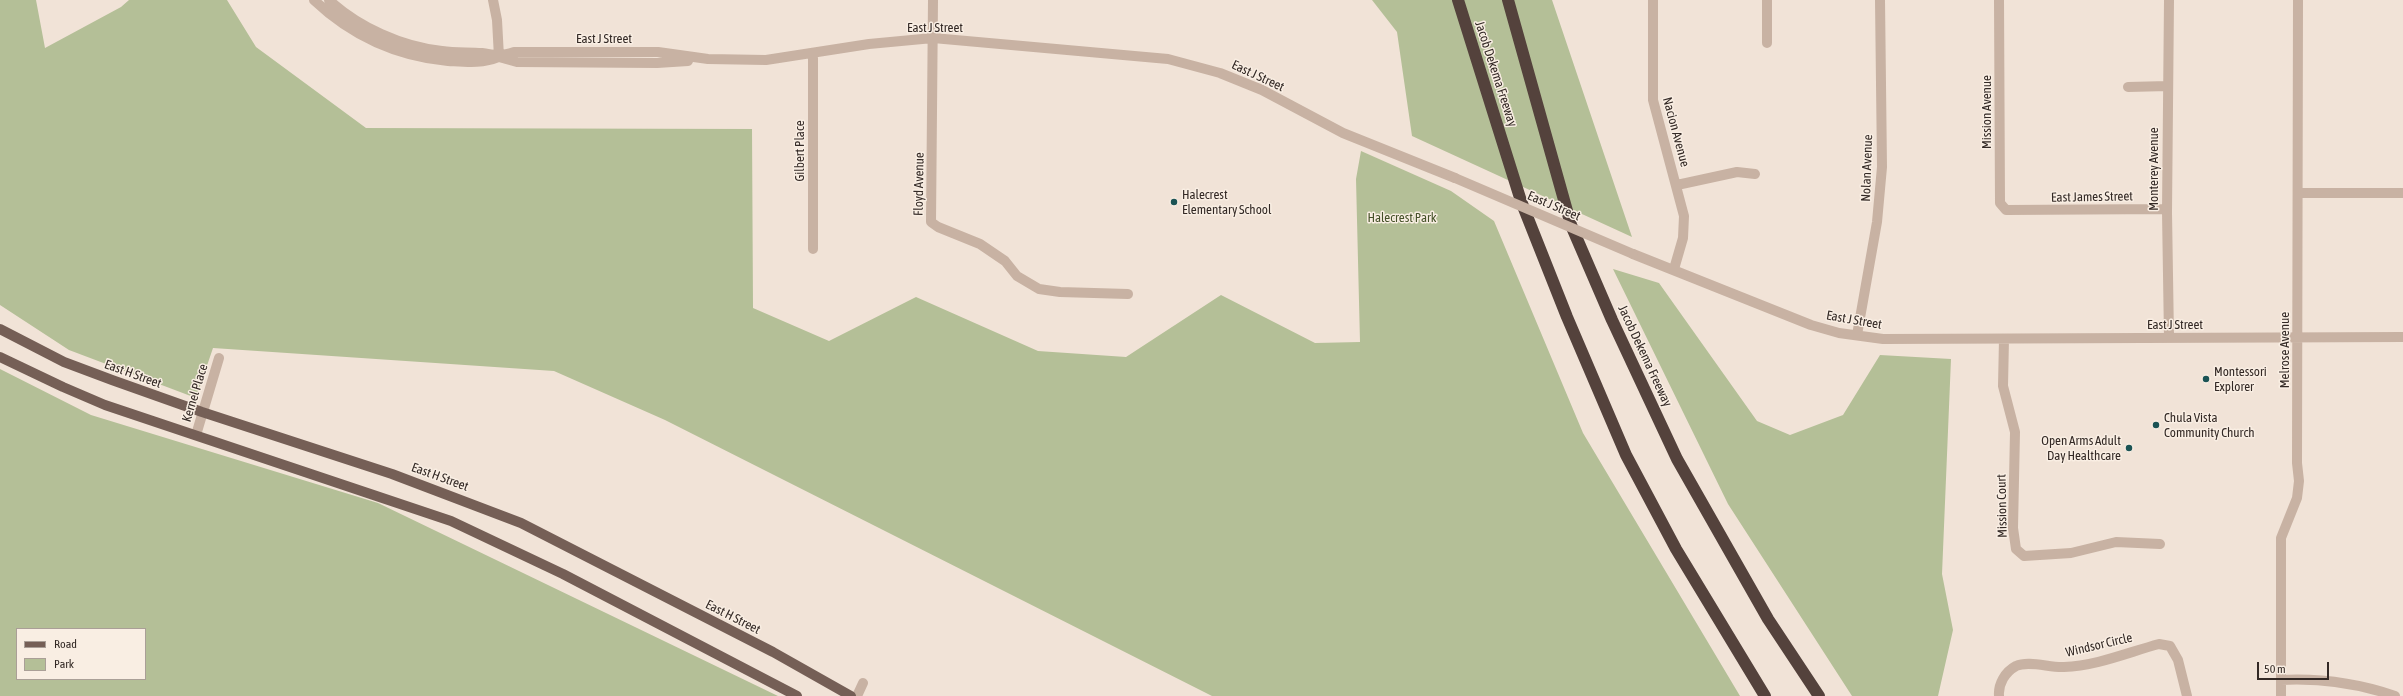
<!DOCTYPE html>
<html>
<head>
<meta charset="utf-8">
<style>
  body { margin:0 }
  #map { position:relative; width:2403px; height:696px; overflow:hidden; background:#f1e3d7; font-family:"Asap Condensed",sans-serif }
  canvas { display:block }
  .legend { position:absolute; left:16px; top:628px; width:130px; height:52px; box-sizing:border-box; background:#f9eee3; border:1px solid #aa9f97; margin:0; padding:5px 7px; list-style:none; font-size:12px; color:#332925 }
  .legend li { display:flex; align-items:center; gap:8px; height:20px }
  .legend b { width:20px; border:1px solid #aa9f97 }
  .scale { position:absolute; left:2257px; top:662px; width:72px; height:18px; box-sizing:border-box; border:2px solid #332925; border-top:0; padding-left:5px; font-size:12px; line-height:14px; white-space:nowrap; color:#332925; -webkit-text-stroke:3px #f9eee3; paint-order:stroke }
</style>
</head>
<body>
<div id="map">
<canvas width="2403" height="696"></canvas>
<ul class="legend">
<li><b style="height:5px;background:#755f56"></b>Road</li>
<li><b style="height:11px;background:#b4bf97"></b>Park</li>
</ul>
<div class="scale">50 m</div>
</div>
<script>
const ctx = document.querySelector('canvas').getContext('2d');
ctx.lineJoin = 'round';
function paint(path, color) {
  ctx.fillStyle = color;
  ctx.fill(path, 'evenodd');
}
function strokePath(path, color, width, dash) {
  ctx.strokeStyle = color;
  ctx.lineWidth = width;
  ctx.lineCap = dash ? 'butt' : 'round';
  ctx.setLineDash(dash || []);
  ctx.stroke(path);
}
function drawText(font, color, halo, rows, align = 'center') {
  ctx.font = font + ' "Asap Condensed",sans-serif';
  ctx.lineWidth = 3;
  ctx.setLineDash([]);
  ctx.textBaseline = 'middle';
  ctx.strokeStyle = halo;
  ctx.fillStyle = color;
  for (const [text, x, y, turn = 0] of rows) {
    ctx.save();
    ctx.translate(x, y);
    ctx.rotate((+turn || 0) * Math.PI / 180);
    ctx.textAlign = isNaN(turn) ? turn : align;
    if (halo) ctx.strokeText(text, 0, 0);
    ctx.fillText(text, 0, 0);
    ctx.restore();
  }
}
const green = new Path2D(`
  M 0,0 L 36,0 L 45,48 L 121,7 L 129,0 L 227,0 L 256,47 L 366,128 L 752,129 L 753,308 L 829,341 L 916,297 L 1038,351 L 1126,357 L 1221,295 L 1315,343 L 1360,342 L 1356,179 L 1361,151 L 1451,191 L 1494,221 L 1583,433 L 1740,696 L 1212,696 L 665,420 L 554,371 L 213,348 L 196,398 L 69,350 L 0,305 Z
  M 1372,0 L 1552,0 L 1632,237 L 1412,136 L 1397,32 Z
  M 1613,269 L 1659,283 L 1757,421 L 1790,435 L 1843,415 L 1880,355 L 1951,359 L 1942,574 L 1953,630 L 1938,696 L 1852,696 L 1728,504 Z
  M 0,369 L 91,415 L 378,503 L 778,696 L 0,696 ZM 17,629 L 145,629 L 145,679 L 17,679 Z`);
const minor = new Path2D(`
  M 314,0 C 352,36 396,56 448,61 C 466,62 482,64 499,57 L 517,62 L 657,63 L 688,61
  M 329,0 C 358,27 402,47 442,51 C 455,53 468,52 482,53 C 497,55 498,57 514,52 L 658,52 L 708,59 L 766,60 L 869,44 L 933,38 L 1168,59 L 1220,73 L 1262,90 L 1343,133 L 1455,178
  M 493,0 L 497,20 L 499,57
  M 933,0 L 931,222 L 938,227 L 980,244 L 1005,261 L 1017,276 L 1039,289 L 1060,292 L 1128,294
  M 1653,0 L 1653,100 L 1684,216 L 1683,238 L 1674,269
  M 1767,0 L 1767,43
  M 1999,0 L 2000,203 L 2006,210 L 2167,209
  M 2128,87 L 2168,86
  M 1677,185 L 1737,172 L 1755,174
  M 2298,193 L 2403,193
  M 813,249 L 813,53
  M 1633,254 L 1811,325 L 1839,333 L 1883,339 L 2403,337
  M 1857,335 L 1877,222 L 1882,167 L 1880,0
  M 2169,338 L 2167,212 L 2169,0
  M 2004,339 L 2003,386 L 2015,432 L 2013,528 L 2016,549 L 2024,556 L 2071,553 L 2116,542 L 2160,544
  M 196,435 L 219,358
  M 2281,680 C 2321,678 2357,683 2395,696
  M 857,696 L 863,683
  M 1999,696 C 1998,684 2005,672 2016,666 C 2029,660 2050,668 2064,667 C 2096,666 2129,652 2159,644 L 2170,646 L 2178,660 L 2187,696
  M 2281,696 L 2281,538 L 2297,498 L 2299,481 L 2297,463 L 2298,0`);
const major = new Path2D(`
  M 0,329 L 64,362 L 112,380 L 202,412 L 392,474 L 521,523 L 773,652 L 851,696
  M 0,357 L 63,387 L 105,405 L 451,521 L 563,574 L 797,696`);
const highway = new Path2D(`
  M 1458,0 L 1521,201 L 1567,317 L 1626,455 L 1676,549 L 1765,696
  M 1508,0 L 1571,225 L 1612,320 L 1677,459 L 1768,619 L 1819,696`);
const minorBridge = new Path2D(`
  M 1455,178 L 1633,254`);
const markers = [
  [1174,202,4,"#1b5354"],
  [2206,379,4,"#1b5354"],
  [2156,425,4,"#1b5354"],
  [2129,448,4,"#1b5354"]
];
const streetNames = [
  ["East J Street",935,28],
  ["East J Street",604,39],
  ["Jacob Dekema Freeway",1496,74,72],
  ["East J Street",1258,76,25],
  ["Mission Avenue",1987,112,-90],
  ["Nacion Avenue",1676,132,75],
  ["Gilbert Place",800,151,-90],
  ["Nolan Avenue",1867,168,-88],
  ["Monterey Avenue",2154,169,-90],
  ["Floyd Avenue",919,184,-89],
  ["East James Street",2092,197,-1],
  ["East J Street",1554,206,23],
  ["East J Street",1854,320,10],
  ["East J Street",2175,325],
  ["Melrose Avenue",2285,350,-90],
  ["Jacob Dekema Freeway",1645,356,65],
  ["East H Street",133,374,20],
  ["Kernel Place",195,393,-73],
  ["East H Street",440,477,20],
  ["Mission Court",2002,506,-91],
  ["East H Street",733,617,27],
  ["Windsor Circle",2099,645,-13]
];
const poiNames = [
  ["Halecrest",1182,195],
  ["Elementary School",1182,210],
  ["Montessori",2214,372],
  ["Explorer",2214,387],
  ["Chula Vista",2164,418],
  ["Community Church",2164,433],
  ["Open Arms Adult",2121,441,"right"],
  ["Day Healthcare",2121,456,"right"]
];
const parkNames = [
  ["Halecrest Park",1402,218]
];
paint(green, '#b4bf97');
strokePath(minor, '#c8b2a3', 10);
strokePath(major, '#755f56', 10);
strokePath(highway, '#54423c', 12);
strokePath(minorBridge, '#c8b2a3', 10);
for (const [x, y, r, color] of markers) {
  const dot = new Path2D();
  dot.arc(x, y, r, 0, 2 * Math.PI);
  ctx.fillStyle = color;
  ctx.fill(dot);
  strokePath(dot, '#f9eee3', 1.5);
}
drawText('13px', '#332925', '#f9eee3', streetNames);
drawText('13px', '#332925', '#f9eee3', poiNames, 'left');
drawText('13px', '#455129', '#f9eee3', parkNames);
</script>
</body>
</html>
